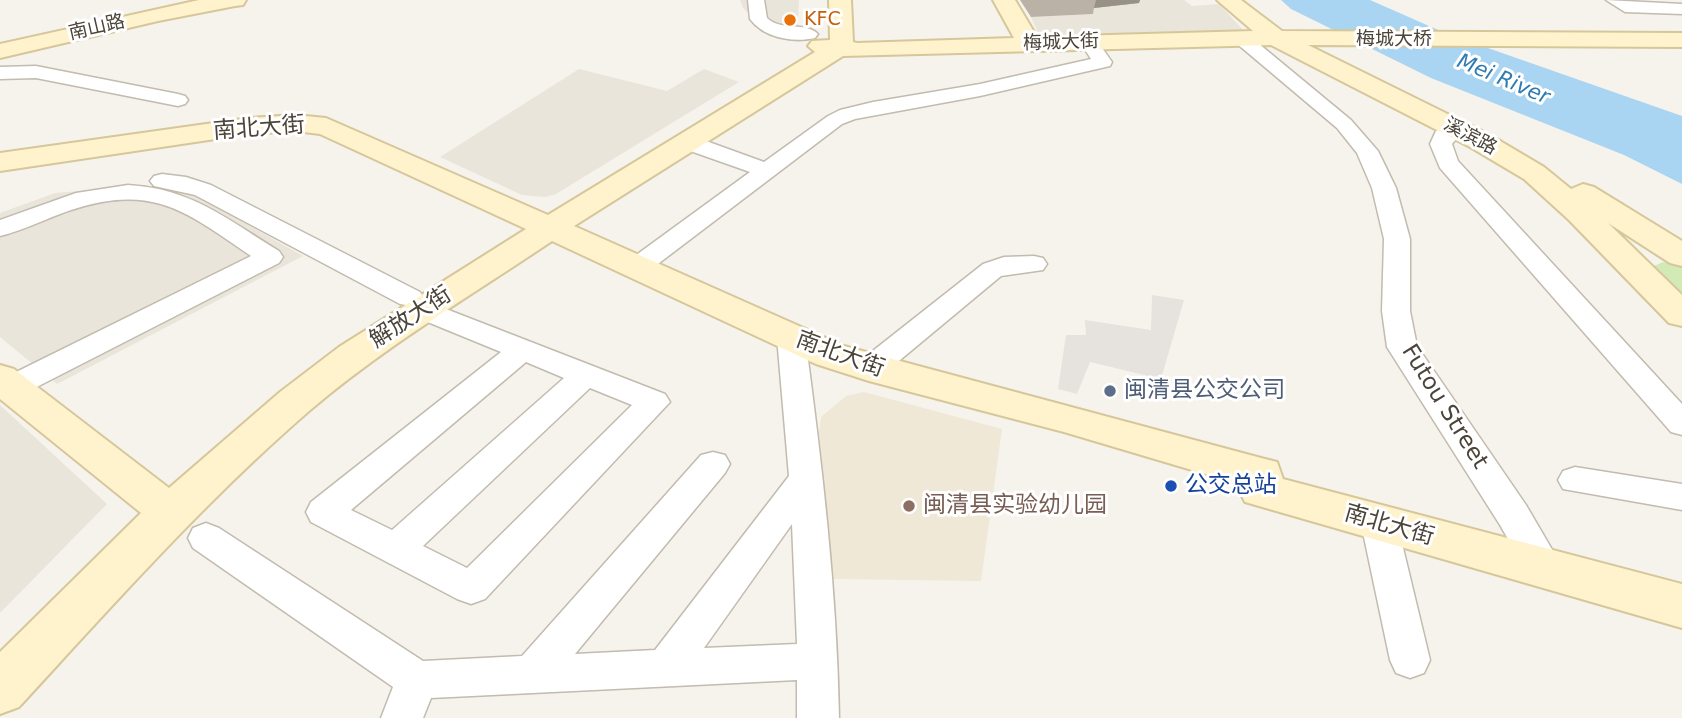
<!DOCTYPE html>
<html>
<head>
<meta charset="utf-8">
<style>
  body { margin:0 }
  canvas { display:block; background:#f6f3ec }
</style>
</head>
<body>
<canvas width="1682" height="718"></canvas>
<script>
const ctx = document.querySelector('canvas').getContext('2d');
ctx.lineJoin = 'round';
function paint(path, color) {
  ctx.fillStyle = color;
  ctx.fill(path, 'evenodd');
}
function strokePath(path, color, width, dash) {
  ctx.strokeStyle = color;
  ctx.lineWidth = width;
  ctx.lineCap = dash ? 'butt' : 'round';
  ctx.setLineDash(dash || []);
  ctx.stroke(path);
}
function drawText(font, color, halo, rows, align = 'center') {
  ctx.font = font + ' "DejaVu Sans","Noto Sans SC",sans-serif';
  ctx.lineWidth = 6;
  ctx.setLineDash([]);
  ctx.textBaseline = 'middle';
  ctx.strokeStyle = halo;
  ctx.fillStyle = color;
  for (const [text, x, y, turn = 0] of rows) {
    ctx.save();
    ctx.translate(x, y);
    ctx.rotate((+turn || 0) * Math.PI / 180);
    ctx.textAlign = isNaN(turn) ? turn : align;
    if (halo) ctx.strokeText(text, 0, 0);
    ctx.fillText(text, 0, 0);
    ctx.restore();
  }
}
const residential = new Path2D(`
  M 740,0 L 799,0 L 797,39 L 777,39 L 743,8 Z
  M 1134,0 L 1184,0 L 1192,6 L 1219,4 L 1245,32 L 1039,35 L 1031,17 L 1092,14 L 1088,9 Z
  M 579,69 L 667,91 L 704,69 L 739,82 L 556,194 L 545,197 L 522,195 L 440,157 Z
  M 140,186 L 191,193 L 303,256 L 57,384 L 0,337 L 0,213 L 55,193 Z
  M 0,405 L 107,504 L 0,613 Z`);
const industrial = new Path2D(`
  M 1152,295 L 1184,300 L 1161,379 L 1090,362 L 1077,394 L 1058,389 L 1066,335 L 1086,335 L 1085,320 L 1151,330 Z`);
const education = new Path2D(`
  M 864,392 L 1002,429 L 981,581 L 833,579 L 819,432 L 821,417 L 846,396 Z`);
const green = new Path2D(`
  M 1663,262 L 1682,266 L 1682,297 L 1652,267 Z`);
const water = new Path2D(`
  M 1281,0 L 1370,0 L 1445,33 L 1682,116 L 1682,184 L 1624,155 L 1431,78 L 1291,9 Z`);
const street = new Path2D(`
  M 748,0 L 764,0 L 767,18 C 782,32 805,21 818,34 L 815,38 C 793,43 764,38 750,19 Z
  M 1606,0 L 1682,4 L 1682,14 L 1625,12 Z
  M 1241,33 L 1247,34 L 1351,120 L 1378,151 L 1396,188 L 1410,239 L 1410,311 L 1417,346 L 1526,505 L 1564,570 L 1558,581 L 1545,586 L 1532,581 L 1500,525 L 1387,347 L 1382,311 L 1384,239 L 1372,188 L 1357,153 L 1337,128 L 1235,42 L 1232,38 L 1235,34 Z
  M 1089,37 L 1095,38 L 1112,62 L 1110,66 L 980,96 L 855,119 L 842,124 L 646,273 L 637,275 L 628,273 L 624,267 L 628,261 L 750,172 L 679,147 L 676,142 L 679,137 L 695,137 L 764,162 L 828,116 L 840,110 L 873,102 L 980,84 L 1091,59 L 1080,42 Z
  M 36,66 L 178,94 L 185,96 L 188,100 L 185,104 L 178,106 L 36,78 L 0,79 L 0,67 Z
  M 1454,122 L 1462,123 L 1465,128 L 1452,144 L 1458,161 L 1682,404 L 1682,435 L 1671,432 L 1440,168 L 1430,144 L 1436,131 Z
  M 162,174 L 186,177 L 211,185 L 420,292 L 424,298 L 421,302 L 433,304 L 665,394 L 670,402 L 485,599 L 471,604 L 457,599 L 311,522 L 306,512 L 311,502 L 501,352 L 413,316 L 409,310 L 412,306 L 400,304 L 195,195 L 154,186 L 150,181 L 154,176 ZM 526,362 L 564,378 L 392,530 L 351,510 ZM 590,388 L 632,405 L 467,568 L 423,546 Z
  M 128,185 C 191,188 228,220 279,251 L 283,257 L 279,263 L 21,395 L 10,398 L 0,396 L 0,380 L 251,256 C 186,212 154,183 71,210 C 47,218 25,230 0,236 L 0,220 L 76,193 Z
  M 1034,256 L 1043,258 L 1047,264 L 1043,270 L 1001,276 L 882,375 L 871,378 L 860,375 L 856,368 L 860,361 L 983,264 L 1004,257 Z
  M 791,328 L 801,330 L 805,337 C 822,464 837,591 839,718 L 797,718 L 797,680 L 431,698 L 423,718 L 381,718 L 393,687 L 193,548 L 188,538 L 193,528 L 206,523 L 219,528 L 423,661 L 522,656 L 701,455 L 713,452 L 725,455 L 730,464 L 725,473 L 575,654 L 655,650 L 789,476 L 777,337 L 781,330 ZM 792,524 L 797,644 L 704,648 Z
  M 1575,467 L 1682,484 L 1682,510 L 1563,489 L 1558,480 L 1563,471 Z
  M 1379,509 L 1392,513 L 1397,523 L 1430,660 L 1424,673 L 1410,678 L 1396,673 L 1390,660 L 1361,523 L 1366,513 Z`);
const secondary = new Path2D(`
  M 199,0 L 246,0 L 243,5 L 235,6 L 158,21 L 0,58 L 0,44 Z
  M 829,0 L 851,0 L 853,42 L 857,43 L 1014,38 L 993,0 L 1015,0 L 1037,37 L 1253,31 L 1217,0 L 1241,0 L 1282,31 L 1682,33 L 1682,47 L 1308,45 L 1490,135 L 1544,167 L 1571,189 L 1583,184 L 1594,187 L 1682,241 L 1682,266 L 1670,263 L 1608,223 L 1682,295 L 1682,326 L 1669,323 L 1569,220 L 1524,179 L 1470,147 L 1271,45 L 843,56 L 574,226 L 844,346 L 1261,458 L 1277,462 L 1283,479 L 1682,584 L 1682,628 L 1245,502 L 1239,490 L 1239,484 L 1064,432 L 869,381 L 816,364 L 552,241 C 470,296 384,347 309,411 C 204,502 113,605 19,707 L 0,714 L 0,652 L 141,513 L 0,399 L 0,365 L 14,369 L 169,488 L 280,392 L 339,347 L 526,229 L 320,134 L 295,131 L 249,134 L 0,171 L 0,153 L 249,118 L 295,115 L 326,118 L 548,215 L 815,52 L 808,46 L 812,41 L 830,40 Z`);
const wall = new Path2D(`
  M 1020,0 L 1140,0 L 1139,3 L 1094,8 L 1093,14 L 1031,17 Z`);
const shadedWall = new Path2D(`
  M 1096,0 L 1140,0 L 1139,3 L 1094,8 Z`);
const markers = [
  [790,20,7,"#e8710a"],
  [1110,391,7,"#5c6f8a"],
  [1171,486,7,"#1a4fb4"],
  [909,506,7,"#8d6e63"]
];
const farFoodnames = [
  ["KFC",804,20]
];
const farStreetnames = [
  ["南山路",97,28,-13],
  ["梅城大桥",1394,40],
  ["梅城大街",1061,43,-2],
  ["溪滨路",1470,137,28]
];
const farWaternames = [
  ["Mei River",1503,80,23]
];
const streetNames = [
  ["南北大街",259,129,-4],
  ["解放大街",411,318,-33],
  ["南北大街",840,355,20],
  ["Futou Street",1444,407,58],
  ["南北大街",1389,526,16]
];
const serviceNames = [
  ["闽清县公交公司",1124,391]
];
const transitNames = [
  ["公交总站",1185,486]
];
const educationNames = [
  ["闽清县实验幼儿园",923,506]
];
paint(residential, '#eae5da');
paint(industrial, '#e6e2dd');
paint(education, '#efe8d6');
paint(green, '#d2eab5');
paint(water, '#a9d4f2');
strokePath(street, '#c2bbae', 3);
strokePath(secondary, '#d6c79b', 4);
paint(street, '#fff');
paint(secondary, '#fff3cd');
paint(wall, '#bab2a6');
paint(shadedWall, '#979187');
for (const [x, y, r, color] of markers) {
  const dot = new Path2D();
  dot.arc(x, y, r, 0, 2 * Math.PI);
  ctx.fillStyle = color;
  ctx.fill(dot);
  strokePath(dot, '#fff', 2.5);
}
drawText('19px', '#c56008', '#fff', farFoodnames, 'left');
drawText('19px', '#4b4439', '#fff', farStreetnames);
drawText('italic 21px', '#2e7ab2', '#fff', farWaternames);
drawText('23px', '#4b4439', '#fff', streetNames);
drawText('23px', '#4e5e75', '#fff', serviceNames, 'left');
drawText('23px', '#164399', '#fff', transitNames, 'left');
drawText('23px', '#785e54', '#fff', educationNames, 'left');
</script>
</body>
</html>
